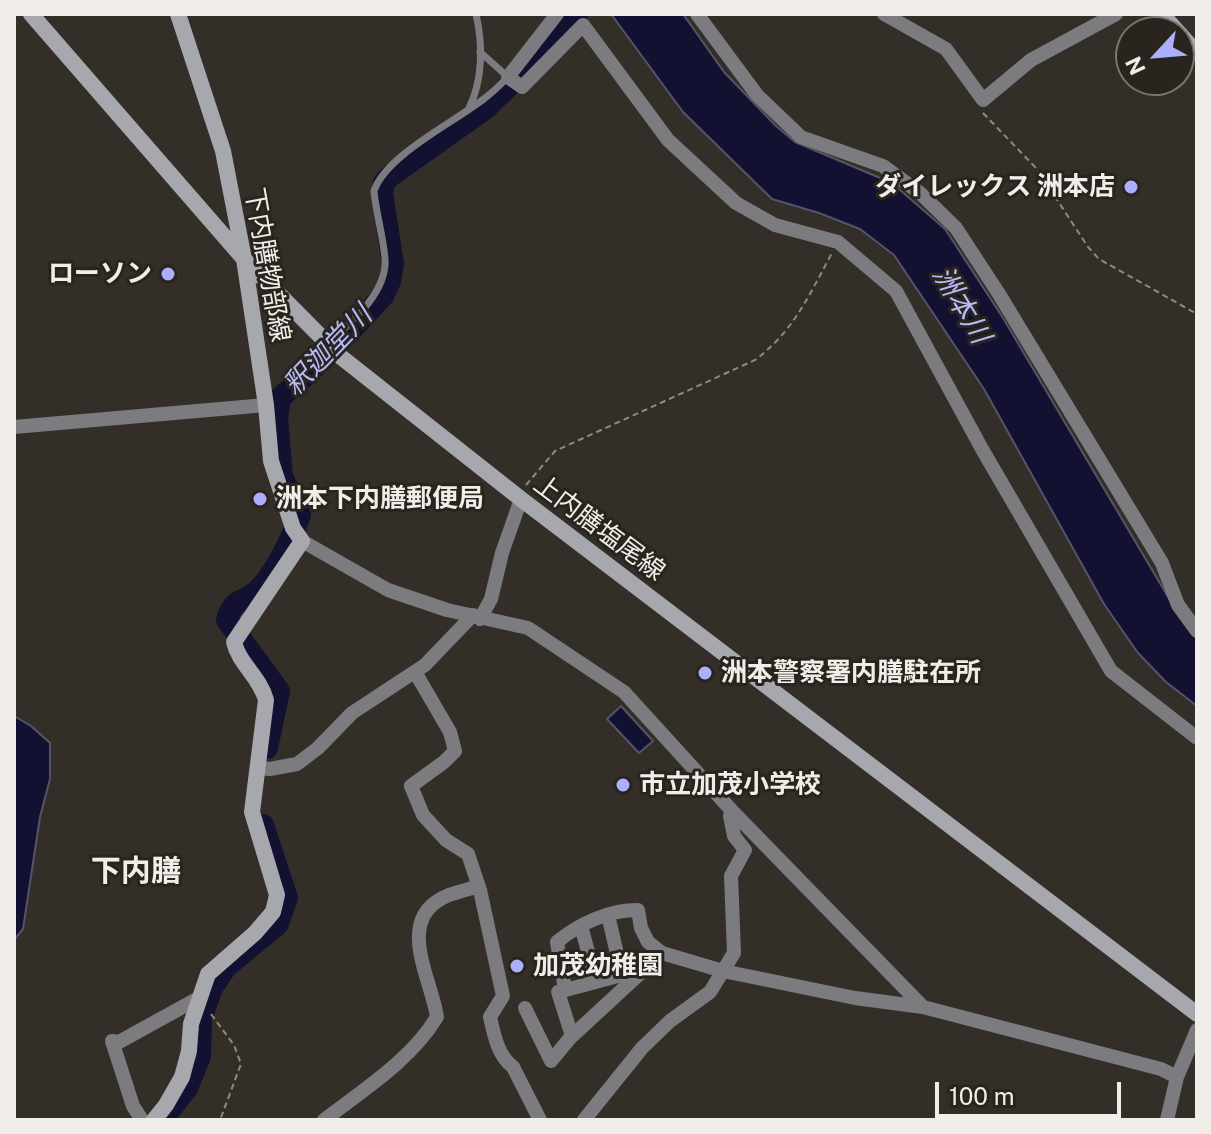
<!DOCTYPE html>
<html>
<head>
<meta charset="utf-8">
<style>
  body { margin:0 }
  #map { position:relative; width:1211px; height:1134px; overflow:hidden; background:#332f28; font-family:"Public Sans",sans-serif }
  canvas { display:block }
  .frame { position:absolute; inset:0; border:16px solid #f1eeea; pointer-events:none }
  .north { position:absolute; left:1115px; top:16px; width:80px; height:80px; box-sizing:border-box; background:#29251e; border:2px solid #797570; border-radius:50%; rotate:244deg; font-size:22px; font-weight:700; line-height:32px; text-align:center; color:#f1eeea }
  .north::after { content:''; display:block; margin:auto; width:28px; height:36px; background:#acaffb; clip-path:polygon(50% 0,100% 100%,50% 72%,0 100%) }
  .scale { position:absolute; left:935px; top:1082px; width:186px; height:36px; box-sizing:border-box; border:4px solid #f1eeea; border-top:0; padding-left:10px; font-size:24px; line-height:28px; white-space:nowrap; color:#f1eeea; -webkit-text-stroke:6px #29251e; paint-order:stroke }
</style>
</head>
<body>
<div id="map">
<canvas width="1211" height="1134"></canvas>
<div class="frame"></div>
<div class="north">N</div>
<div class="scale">100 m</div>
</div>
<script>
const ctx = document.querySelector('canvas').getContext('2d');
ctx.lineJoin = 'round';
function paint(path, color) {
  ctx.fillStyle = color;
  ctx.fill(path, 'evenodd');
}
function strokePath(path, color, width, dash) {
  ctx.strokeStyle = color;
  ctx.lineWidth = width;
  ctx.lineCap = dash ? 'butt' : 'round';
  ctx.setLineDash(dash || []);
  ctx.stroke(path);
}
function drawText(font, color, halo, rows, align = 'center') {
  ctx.font = font + ' "Public Sans","Noto Sans JP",sans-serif';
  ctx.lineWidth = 6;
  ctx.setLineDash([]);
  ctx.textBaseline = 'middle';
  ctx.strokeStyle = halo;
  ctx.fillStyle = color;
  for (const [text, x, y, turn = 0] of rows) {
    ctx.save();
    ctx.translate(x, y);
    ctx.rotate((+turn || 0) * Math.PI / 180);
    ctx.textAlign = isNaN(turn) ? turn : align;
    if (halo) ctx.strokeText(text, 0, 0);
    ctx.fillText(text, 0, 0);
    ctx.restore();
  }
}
const water = new Path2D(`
  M 611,14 L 683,14 L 724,72 L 776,126 L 795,142 L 892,183 L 945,229 L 1003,318 L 1174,607 L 1197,636 L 1197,706 L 1166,682 L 1138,653 L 1104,604 L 984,389 L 894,255 L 860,229 L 819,213 L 772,199 L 683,112 Z
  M 621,706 L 653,741 L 639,753 L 607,719 Z
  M 14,716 L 31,726 L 50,743 L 50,779 L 40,817 L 23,929 L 14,940 Z`);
const river = new Path2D(`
  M 526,68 L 577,14
  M 267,748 L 279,691 L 227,620 C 234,596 243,604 257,591 C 274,576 292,538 300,515 L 282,476 L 277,418 L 280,398 L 326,357 L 383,296 L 390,281 L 393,264 L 382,193 L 384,183 L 389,177 L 485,109 L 514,81
  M 162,1120 L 187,1088 L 200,1056 L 201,1018 L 212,988 L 226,967 L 278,924 L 287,898 L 263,825`);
const path = new Path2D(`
  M 983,113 L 1037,169 L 1088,247 L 1099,259 L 1197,314
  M 526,485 L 555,451 L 755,360 C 794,331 809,295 832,253
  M 211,1014 L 234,1045 L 241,1064 L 220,1120`);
const lane = new Path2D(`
  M 469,108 C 483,80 483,44 476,14
  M 328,343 C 351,323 388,292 385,258 C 383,236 376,213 374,191 C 386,155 455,122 485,98 C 493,92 501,84 508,77 L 480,52`);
const street = new Path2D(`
  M 557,14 L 508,77 L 522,87 L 583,25 L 668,140 L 736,203 L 775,225 L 838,242 L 896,291 L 982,449 L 1111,671 L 1197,738
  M 697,14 L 757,95 L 801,137 L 883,166 L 920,193 L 956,228 L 999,294 L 1162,563 L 1178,605 L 1197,631
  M 884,14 L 946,49 L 983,100 L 1031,60 L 1116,14
  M 14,427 L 266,405
  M 302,541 L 388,590 L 447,610 L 528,628 L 624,692 L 734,813 L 923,1007
  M 480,619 L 491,599 L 502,553 L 521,499
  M 415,672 L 450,732 L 455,751 L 444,762 L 411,786 L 423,815 L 446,840 L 468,854 L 480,890 L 503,996 L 490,1017 C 494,1035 498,1056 513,1067 L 540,1120
  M 257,768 L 270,769 L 297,764 L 318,748 L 352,713 L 425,665 L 473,615
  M 608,915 L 622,975
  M 581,926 L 596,981
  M 565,989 L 557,942 C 580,923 609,910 638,910 L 641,928 L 648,942 L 662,953 L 723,971 L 855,998 L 923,1007 L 1161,1069 L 1177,1077
  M 525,1008 L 551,1061 L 570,1038 L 662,953
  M 572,1036 L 558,992 L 644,969
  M 142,1120 L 133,1106 L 112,1041 L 119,1042 L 197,999
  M 324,1120 C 363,1090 411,1060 437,1017 C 431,977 393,917 449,895 C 458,892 469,889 479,886
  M 584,1120 L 642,1048 L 670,1021 L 710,992 L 734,953 L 731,876 L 745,850 L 734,836 L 730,816 L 734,813
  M 1167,1120 L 1177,1077 L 1197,1030`);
const secondary = new Path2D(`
  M 31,14 L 244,259 L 341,357 L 521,499 L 1197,1014
  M 1162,14 L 1178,32
  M 1179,33 L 1197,53
  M 154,1120 L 166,1105 L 182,1077 L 189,1051 L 191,1024 L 208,974 L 255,933 L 273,912 L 277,895 L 252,812 L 266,700 C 260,677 239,664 234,642 L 302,541 L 293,528 L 271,461 L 266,405 L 244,259 L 223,151 L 178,14`);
const markers = [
  [1131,187,8,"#acaffb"],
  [168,274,8,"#acaffb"],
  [260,499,8,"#acaffb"],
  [705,673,8,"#acaffb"],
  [623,785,8,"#acaffb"],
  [517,966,8,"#acaffb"]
];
const poiNames = [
  ["ダイレックス 洲本店",1115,187,"right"],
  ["ローソン",152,274,"right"],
  ["洲本下内膳郵便局",276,499],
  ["洲本警察署内膳駐在所",721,673],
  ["市立加茂小学校",639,785],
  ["加茂幼稚園",533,966]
];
const streetNames = [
  ["下内膳物部線",267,265,80],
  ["上内膳塩尾線",599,528,37]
];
const waterNames = [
  ["洲本川",961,305,59],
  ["釈迦堂川",328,351,-46]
];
const quarterNames = [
  ["下内膳",136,872]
];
paint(water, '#131131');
strokePath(water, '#565368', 2);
strokePath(river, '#131131', 22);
strokePath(path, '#8e8a84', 2, [6, 4]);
strokePath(lane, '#7c7c80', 7);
strokePath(street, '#7c7c80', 14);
strokePath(secondary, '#a7a8ae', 16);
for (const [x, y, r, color] of markers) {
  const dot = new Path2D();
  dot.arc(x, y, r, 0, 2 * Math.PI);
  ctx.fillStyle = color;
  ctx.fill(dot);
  strokePath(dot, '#29251e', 3);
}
drawText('bold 26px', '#f1eeea', '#29251e', poiNames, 'left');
drawText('26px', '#f1eeea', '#29251e', streetNames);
drawText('italic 28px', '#b6bafa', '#29251e', waterNames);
drawText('bold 30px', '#f1eeea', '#29251e', quarterNames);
</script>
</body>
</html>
